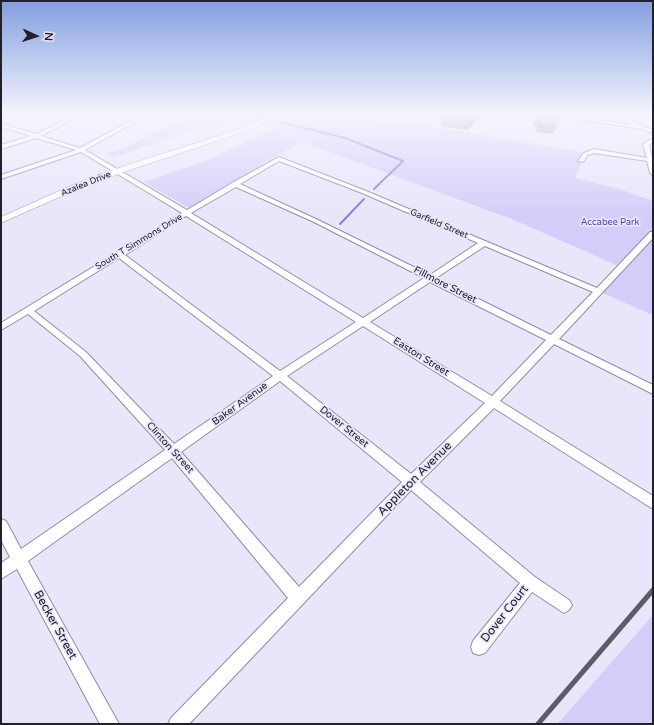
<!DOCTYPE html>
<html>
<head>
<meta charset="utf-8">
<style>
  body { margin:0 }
  #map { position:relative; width:654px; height:725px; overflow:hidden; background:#e8e6fb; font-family:"Varela Round",sans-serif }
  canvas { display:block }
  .frame { position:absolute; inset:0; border:2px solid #222129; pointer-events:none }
  .north { position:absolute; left:16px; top:16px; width:40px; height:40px; -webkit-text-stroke:3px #e8e6fb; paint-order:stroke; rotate:93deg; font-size:11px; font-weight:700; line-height:16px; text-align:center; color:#222129 }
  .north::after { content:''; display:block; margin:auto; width:14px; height:18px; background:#222129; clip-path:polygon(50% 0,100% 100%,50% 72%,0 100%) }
</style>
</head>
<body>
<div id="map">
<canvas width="654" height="725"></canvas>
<div class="frame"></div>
<div class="north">N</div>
</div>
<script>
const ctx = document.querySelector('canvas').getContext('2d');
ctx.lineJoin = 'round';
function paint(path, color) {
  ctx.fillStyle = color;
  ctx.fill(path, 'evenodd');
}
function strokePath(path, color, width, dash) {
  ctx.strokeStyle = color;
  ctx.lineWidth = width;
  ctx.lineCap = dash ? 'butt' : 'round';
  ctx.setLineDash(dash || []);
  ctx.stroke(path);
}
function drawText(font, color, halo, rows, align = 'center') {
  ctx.font = font + ' "Varela Round",sans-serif';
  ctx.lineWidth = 3.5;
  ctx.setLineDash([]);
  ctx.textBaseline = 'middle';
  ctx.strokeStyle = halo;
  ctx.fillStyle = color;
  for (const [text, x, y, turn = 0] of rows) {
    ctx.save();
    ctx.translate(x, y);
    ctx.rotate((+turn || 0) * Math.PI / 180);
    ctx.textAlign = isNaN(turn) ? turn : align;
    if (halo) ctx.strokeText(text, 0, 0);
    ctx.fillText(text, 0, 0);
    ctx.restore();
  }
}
const green = new Path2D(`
  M 192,113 L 276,113 L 258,122 L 243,121 L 214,123 L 113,158 L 106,154 L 126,147 Z
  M 293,113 L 346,113 L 343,116 L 448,129 L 570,150 L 585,154 L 575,178 L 619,189 L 653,201 L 653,315 L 598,291 L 621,267 L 512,219 L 302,142 L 267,161 L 189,208 L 144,182 L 205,161 L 275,128 L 267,125 Z
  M 653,615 L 653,724 L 557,724 L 561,720 Z`);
const stream = new Path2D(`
  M 254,113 L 261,118
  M 279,122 L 345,138 L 403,161 L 374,189
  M 340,224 L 364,199`);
const minor = new Path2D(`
  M 80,113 L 86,113 L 41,136 L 80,148 L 145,113 L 151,113 L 85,150 L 187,210 L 232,183 L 279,157 L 366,191 L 597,288 L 650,232 L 653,232 L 653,238 L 559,339 L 653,385 L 653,394 L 554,344 L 500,401 L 653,496 L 653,509 L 494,408 L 420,482 L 535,577 L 569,600 L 572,605 L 569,610 L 564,613 L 532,592 L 485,653 L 479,655 L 473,653 L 471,647 L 473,641 L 520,583 L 411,490 L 189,724 L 168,724 L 171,718 L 288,598 L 172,458 L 28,561 L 119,724 L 100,724 L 17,569 L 1,579 L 1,563 L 10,557 L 1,540 L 1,519 L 6,521 L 21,549 L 165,450 L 80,356 L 28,314 L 1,330 L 1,323 L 182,213 L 81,152 L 1,179 L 1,175 L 76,150 L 36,138 L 1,149 L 1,145 L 31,136 L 1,127 L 1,124 L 36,134 ZM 279,161 L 362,193 L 478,243 L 430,275 L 318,220 L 240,184 ZM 236,187 L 314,222 L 424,278 L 363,318 L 191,213 ZM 186,216 L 356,322 L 280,371 L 125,255 ZM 485,246 L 593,292 L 551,335 L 436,278 ZM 119,258 L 273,376 L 174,444 L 86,352 L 34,311 ZM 430,282 L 546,340 L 492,396 L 370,322 ZM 363,326 L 485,403 L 411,474 L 287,376 ZM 280,381 L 402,482 L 299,587 L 181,452 Z
  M 537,113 L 549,113 L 633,125 L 608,113 L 614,113 L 653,130 L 653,133 L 642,129 Z
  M 653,138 L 653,142 L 649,145 L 653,161 L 653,175 L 650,173 L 647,161 L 594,153 L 588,155 L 583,162 L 578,161 L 584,153 L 594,149 L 647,158 L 643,144 Z`);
const tertiary = new Path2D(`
  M 281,113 L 289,113 L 250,130 L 121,173 L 55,199 L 1,223 L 1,217 C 39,200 77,182 116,169 C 171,150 227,135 281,113 Z`);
const motorway = new Path2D(`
  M 1,113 L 15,113 L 14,115 L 1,118 Z`);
const rail = new Path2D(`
  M 538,724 L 653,590`);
const wall = new Path2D(`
  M 448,113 L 482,113 L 468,130 L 441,126 L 442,119 Z
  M 551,113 L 549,118 L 556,127 L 553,134 L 536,132 L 537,127 L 533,126 L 535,119 Z`);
const shadedWall = new Path2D(`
  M 478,113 L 482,113 L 468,130 L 469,123 Z`);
const building = new Path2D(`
  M 448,113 L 478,113 L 469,123 L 442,119 Z
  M 537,113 L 551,113 L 549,118 L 559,119 L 555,127 L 538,125 L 541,120 L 535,119 Z`);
const farStreetnames = [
  ["Azalea Drive",86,184,-22],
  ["Garfield Street",439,224,23],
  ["South T Simmons Drive",139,242,-31]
];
const farParknames = [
  ["Accabee Park",610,223]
];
const streetNames = [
  ["Fillmore Street",445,285,27],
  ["Easton Street",421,357,32],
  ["Baker Avenue",240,404,-36],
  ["Dover Street",344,427,39],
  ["Clinton Street",170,448,48]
];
const nearStreetnames = [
  ["Appleton Avenue",415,479,-45],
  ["Dover Court",505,614,-52],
  ["Becker Street",55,625,61]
];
paint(green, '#d2cef9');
strokePath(stream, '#8a7cd3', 2);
strokePath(minor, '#8f8da0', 2);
strokePath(tertiary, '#8f8da0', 1);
strokePath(motorway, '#fff', 1);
paint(minor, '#fff');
paint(tertiary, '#fff');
paint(motorway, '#d5d3eb');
strokePath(rail, '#5c5b67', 5);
paint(wall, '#9593a4');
paint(shadedWall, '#797886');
paint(building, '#adabbf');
strokePath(building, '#797886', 1);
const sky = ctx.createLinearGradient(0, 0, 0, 215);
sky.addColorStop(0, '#829ee0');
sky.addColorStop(0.53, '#f5f4fd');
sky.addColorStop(1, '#f5f4fd00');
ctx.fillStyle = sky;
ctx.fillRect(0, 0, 654, 215);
drawText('9px', '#222129', '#e8e6fb', farStreetnames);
drawText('9px', '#5941a7', '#e8e6fb', farParknames);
drawText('10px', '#222129', '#e8e6fb', streetNames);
drawText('12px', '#222129', '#e8e6fb', nearStreetnames);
</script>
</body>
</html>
